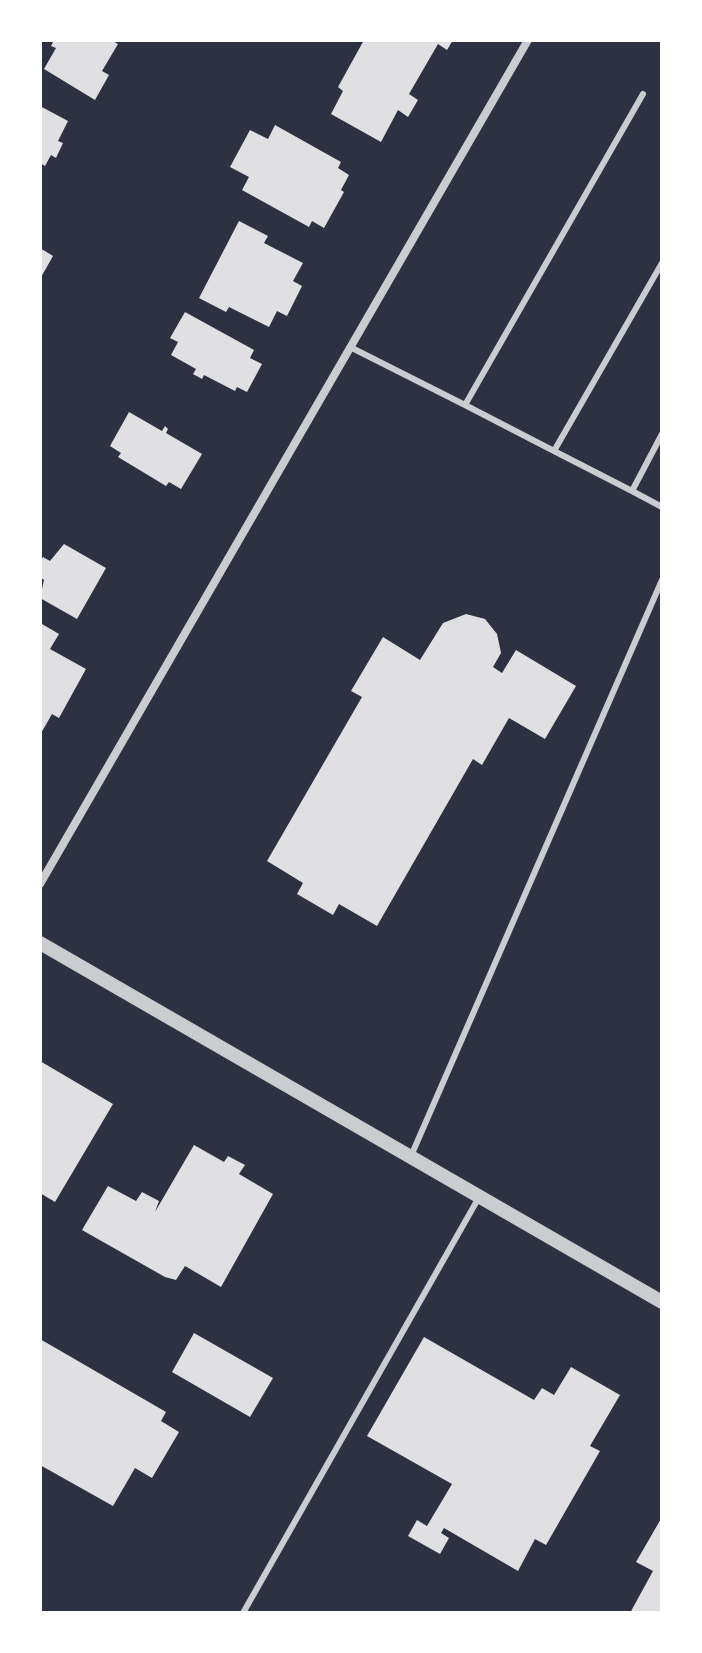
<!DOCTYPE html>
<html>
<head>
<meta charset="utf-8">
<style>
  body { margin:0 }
  #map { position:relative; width:702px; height:1653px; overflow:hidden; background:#2d3142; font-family:"IBM Plex Sans",sans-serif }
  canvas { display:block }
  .frame { position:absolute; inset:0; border:42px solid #fff; pointer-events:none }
</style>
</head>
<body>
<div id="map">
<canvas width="702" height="1653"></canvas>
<div class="frame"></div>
</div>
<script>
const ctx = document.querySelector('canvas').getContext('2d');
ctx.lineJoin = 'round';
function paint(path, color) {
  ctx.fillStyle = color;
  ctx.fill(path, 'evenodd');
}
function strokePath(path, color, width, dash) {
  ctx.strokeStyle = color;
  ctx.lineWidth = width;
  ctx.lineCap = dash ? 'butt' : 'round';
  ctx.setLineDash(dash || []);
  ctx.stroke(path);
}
const building = new Path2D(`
  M 54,40 L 111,40 L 118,44 L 102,71 L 109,75 L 95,100 L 44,69 L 56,48 L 51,46 Z
  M 364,40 L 453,40 L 447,50 L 438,44 L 409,94 L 418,100 L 408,117 L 398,110 L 381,142 L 331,114 L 343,91 L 338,87 Z
  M 40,106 L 68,121 L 58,141 L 63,143 L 56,158 L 51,155 L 45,166 L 40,163 Z
  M 275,125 L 341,162 L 338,168 L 349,175 L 341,190 L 344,192 L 324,228 L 312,221 L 309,227 L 242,190 L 249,177 L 230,167 L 250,130 L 268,139 Z
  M 239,221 L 268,236 L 264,243 L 303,263 L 293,281 L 302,286 L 287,316 L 277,311 L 269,327 L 229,307 L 226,312 L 199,298 Z
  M 40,248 L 53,256 L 40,279 Z
  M 185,312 L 254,350 L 250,358 L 262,364 L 247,392 L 237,387 L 235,391 L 204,375 L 202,379 L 193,374 L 196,369 L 171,355 L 178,342 L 170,338 Z
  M 129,412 L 162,431 L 165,426 L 168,429 L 166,433 L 202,454 L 181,489 L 169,482 L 166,486 L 118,457 L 121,453 L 110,446 Z
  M 64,544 L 106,568 L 77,619 L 40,598 L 44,580 L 40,577 L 40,562 L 43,557 L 50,561 Z
  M 466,614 L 485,619 L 497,634 L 501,653 L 493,667 L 502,673 L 516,650 L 576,686 L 545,739 L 509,718 L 482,765 L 473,759 L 377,926 L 339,904 L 333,915 L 297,894 L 303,883 L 267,861 L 362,697 L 351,691 L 383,637 L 420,660 L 443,623 Z
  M 42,624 L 59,634 L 50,649 L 86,669 L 59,718 L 52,714 L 40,735 Z
  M 40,1061 L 113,1104 L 55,1202 L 40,1193 Z
  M 194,1145 L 224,1162 L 228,1156 L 245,1165 L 239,1174 L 273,1194 L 221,1287 L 185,1266 L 176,1280 L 165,1277 L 82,1230 L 108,1186 L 136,1201 L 142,1192 L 159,1201 L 155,1212 Z
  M 194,1333 L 273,1378 L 250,1417 L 172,1372 Z
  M 424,1337 L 534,1400 L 542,1388 L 554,1395 L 571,1367 L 620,1395 L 590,1446 L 600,1451 L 546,1545 L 535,1539 L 518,1571 L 444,1528 L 441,1533 L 449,1538 L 440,1554 L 408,1536 L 417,1520 L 427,1526 L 452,1484 L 367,1436 Z
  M 40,1339 L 166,1412 L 161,1421 L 179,1432 L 152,1478 L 135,1468 L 113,1506 L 40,1465 Z
  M 662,1517 L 662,1613 L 630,1613 L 653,1571 L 636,1562 Z`);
const service = new Path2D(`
  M 643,94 L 465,405 L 554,451 L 662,263
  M 352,348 L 465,405
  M 554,451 L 632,491 L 662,434
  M 632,491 L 662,507
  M 411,1156 L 662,580
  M 243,1613 L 478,1199`);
const minor = new Path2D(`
  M 40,884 L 528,40`);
const tertiary = new Path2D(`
  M 40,943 L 662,1302`);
paint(building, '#e0e0e3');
strokePath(service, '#caccd0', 6);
strokePath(minor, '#caccd0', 8);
strokePath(tertiary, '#caccd0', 14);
</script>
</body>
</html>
